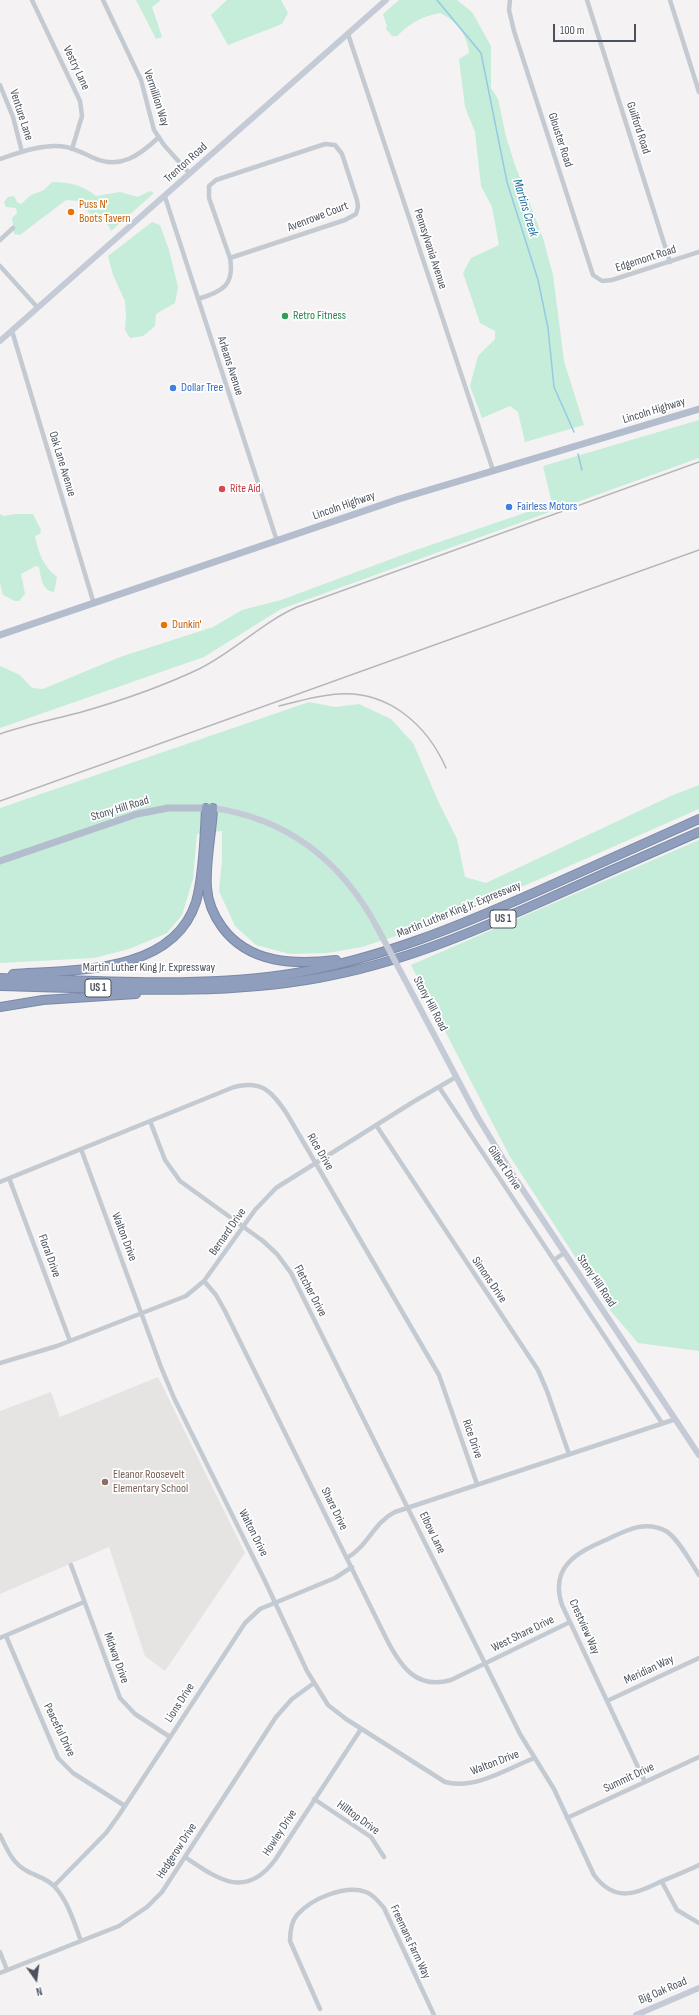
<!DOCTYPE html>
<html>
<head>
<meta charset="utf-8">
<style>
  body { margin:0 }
  #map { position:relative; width:699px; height:2015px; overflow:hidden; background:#f4f2f2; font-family:"Sofia Sans Condensed",sans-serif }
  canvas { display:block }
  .north { position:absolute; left:16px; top:1959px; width:40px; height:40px; -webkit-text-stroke:3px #fff; paint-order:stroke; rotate:166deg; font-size:11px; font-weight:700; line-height:16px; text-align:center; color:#4b525e }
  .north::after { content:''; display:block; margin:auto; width:14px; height:18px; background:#4b525e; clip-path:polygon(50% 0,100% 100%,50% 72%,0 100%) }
  .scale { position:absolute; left:553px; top:24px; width:83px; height:18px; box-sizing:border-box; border:2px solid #4b525e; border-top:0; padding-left:5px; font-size:12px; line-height:14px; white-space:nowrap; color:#4b525e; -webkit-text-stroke:3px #fff; paint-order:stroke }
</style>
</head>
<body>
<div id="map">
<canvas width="699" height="2015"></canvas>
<div class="north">N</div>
<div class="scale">100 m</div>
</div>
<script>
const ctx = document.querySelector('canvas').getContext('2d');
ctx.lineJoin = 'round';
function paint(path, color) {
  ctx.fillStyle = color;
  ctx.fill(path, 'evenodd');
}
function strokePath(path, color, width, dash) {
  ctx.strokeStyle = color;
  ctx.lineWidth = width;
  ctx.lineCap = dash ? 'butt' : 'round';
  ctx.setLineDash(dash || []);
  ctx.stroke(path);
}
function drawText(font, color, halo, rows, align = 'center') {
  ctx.font = font + ' "Sofia Sans Condensed",sans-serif';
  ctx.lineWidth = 3.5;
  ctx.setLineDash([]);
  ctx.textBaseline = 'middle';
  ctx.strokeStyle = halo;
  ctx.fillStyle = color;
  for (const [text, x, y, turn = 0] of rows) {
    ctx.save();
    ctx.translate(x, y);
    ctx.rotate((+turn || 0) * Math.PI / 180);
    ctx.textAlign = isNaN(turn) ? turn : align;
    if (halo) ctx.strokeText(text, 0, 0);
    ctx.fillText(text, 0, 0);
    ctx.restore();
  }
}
const education = new Path2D(`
  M 158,1377 L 245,1553 L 165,1671 L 145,1656 L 109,1547 L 0,1594 L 0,1411 L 51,1392 L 60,1417 Z`);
const green = new Path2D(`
  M 136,0 L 161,0 L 152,7 L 162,37 L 156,39 Z
  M 227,0 L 281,0 L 288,13 L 282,24 L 228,45 L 211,15 Z
  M 399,0 L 457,0 L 472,12 L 491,46 L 491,88 L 498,99 L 506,137 L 515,165 L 543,238 L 553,275 L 564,361 L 584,425 L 525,442 L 518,412 L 510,406 L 482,418 L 470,386 L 478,356 L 495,339 L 495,331 L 480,323 L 463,273 L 471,258 L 499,245 L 492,207 L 481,186 L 475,132 L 465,107 L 459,59 L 469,53 C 468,36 456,20 440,13 C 421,17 412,22 397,36 L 392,36 L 386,29 L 387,26 L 383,14 Z
  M 52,182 C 69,182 83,185 96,196 L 120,192 L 138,197 L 150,191 L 154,193 L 111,231 L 106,221 L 96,220 L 78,201 L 66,200 L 20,235 L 14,234 L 12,218 L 17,213 L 16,208 L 6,207 L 4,202 L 8,197 L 14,196 L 17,202 L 21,204 L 31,195 L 44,190 Z
  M 152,222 L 160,225 L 169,250 L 178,287 L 175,303 L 156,314 L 155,326 L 143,336 L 130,338 L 125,330 L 126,316 L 125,301 L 113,275 L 108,256 Z
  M 699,420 L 699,458 L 281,609 L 204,657 L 0,728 L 0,666 L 20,675 L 32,688 L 43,689 L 120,657 L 213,627 L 242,610 L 281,600 L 413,551 L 551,504 L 551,499 L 543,466 Z
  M 0,514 L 3,516 L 16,514 L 33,514 L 41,530 L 40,534 L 35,536 C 38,552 44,568 57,577 L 54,592 C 42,591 41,577 39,567 L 36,566 L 21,574 L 25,594 L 19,601 L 15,601 L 3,595 L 0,583 Z
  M 309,702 L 335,707 L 359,704 L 391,719 L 413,743 L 439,803 L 457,839 L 465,877 L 486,883 L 673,795 L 699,785 L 699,809 L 485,903 L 414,930 L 362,947 L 327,953 L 290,954 L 256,945 L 235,926 L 219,891 L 222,860 L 222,831 L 197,834 L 193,879 L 182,915 L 167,933 L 129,949 L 94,958 L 0,963 L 0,808 Z
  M 699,840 L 699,1351 L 638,1343 L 609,1309 L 509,1155 L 411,965 Z`);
const stream = new Path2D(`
  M 437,0 L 481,53 L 507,182 L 538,280 L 548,328 L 554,387 L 574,432
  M 578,454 L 582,470`);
const street = new Path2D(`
  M 32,0 L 80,101 L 82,116 L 72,149
  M 103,0 L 141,80 L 154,130 L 164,145 L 190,174
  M 510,0 L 509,10 L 514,31 L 593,275 L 602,281 L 612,280 L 699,252
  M 587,0 L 670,262
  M 670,0 L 699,92
  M 348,34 L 493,470
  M 0,85 L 13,117 L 22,152
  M 325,144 L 335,145 L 342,154 L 357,200 L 358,207 L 356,214 L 345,220 L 230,258 L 209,198 L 209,186 L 216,180 Z
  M 0,159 C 20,152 45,143 66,147 C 76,149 85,154 94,158 C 120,170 140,155 159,137
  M 165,197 L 277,541
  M 0,240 L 13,228
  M 0,266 L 38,308
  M 198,299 C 221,292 235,286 230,258
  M 12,331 L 94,604
  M 439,1087 L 662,1423
  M 150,1121 L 165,1160 L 180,1181 L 263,1241 L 277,1254 L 291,1273 L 520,1734 L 554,1789 L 594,1875 C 615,1903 635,1894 662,1881 C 674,1876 687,1871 699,1865
  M 376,1125 L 538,1370 L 547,1391 L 569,1454
  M 81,1149 L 161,1367 L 174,1398 L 265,1581 L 307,1671 L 328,1705 L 346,1719 L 445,1782 C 475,1790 507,1769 534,1758
  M 9,1178 L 70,1341
  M 0,1182 L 234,1087 C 263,1080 272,1092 287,1114 L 439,1375 L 477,1484
  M 554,1260 L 564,1253
  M 204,1281 L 216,1295 L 225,1311 L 387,1640 C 401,1667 417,1690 451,1680 L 570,1622
  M 0,1363 L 57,1346 L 186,1296 L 204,1281 L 255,1210 L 276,1188 L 413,1102 L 456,1077
  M 347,1558 C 368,1546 374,1522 395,1512 L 676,1419
  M 71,1565 L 120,1698 L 135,1714 L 170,1737
  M 6,1636 L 58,1758 L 73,1773 L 125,1806
  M 0,1638 L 84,1602
  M 607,1701 L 699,1658
  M 645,1782 L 562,1605 C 549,1566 578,1552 608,1539 C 627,1530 645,1520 666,1531 C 678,1538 691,1563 699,1575
  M 314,1799 L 371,1837 L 384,1857
  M 567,1818 L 699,1757
  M 0,1835 C 7,1849 12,1863 27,1871 C 36,1876 46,1878 54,1886 C 68,1901 74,1922 81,1941
  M 185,1857 C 218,1879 245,1900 275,1860 L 361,1729
  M 662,1882 L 677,1910 L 699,1923
  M 54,1886 L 106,1833 L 119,1815 L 245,1623 L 260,1609 L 335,1578 L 352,1567
  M 0,1952 L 7,1970
  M 0,1973 L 119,1926 L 147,1907 L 162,1892 L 276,1717 L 292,1699 L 314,1683
  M 320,2009 L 290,1941 C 290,1932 291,1922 297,1915 C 311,1899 345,1884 366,1892 C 374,1895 379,1902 384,1908 L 434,2015`);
const secondary = new Path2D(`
  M 0,341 L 386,0
  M 213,808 C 289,819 343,863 378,929
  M 404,978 L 477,1116 L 513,1175 L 699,1455
  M 636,2015 L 699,1988`);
const primary = new Path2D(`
  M 0,635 L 399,499 L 699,409
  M 0,861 L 137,814 L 168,808 L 211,808`);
const highway = new Path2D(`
  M 213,808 C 212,834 205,862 207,888 C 208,902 214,916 222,927 C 249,964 295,965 336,960
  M 13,974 C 74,970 173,974 196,902 C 203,878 205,834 206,808
  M 0,978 C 98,980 199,989 296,973 C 382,958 459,926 538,891 C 592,867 645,843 699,819
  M 0,986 C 106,988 213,997 318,978 C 398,964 471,933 545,900 C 596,877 648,854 699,832
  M 0,1007 L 43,1000 L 136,994`);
const rail = new Path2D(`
  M 279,706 C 299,701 319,695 339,694 C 389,691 427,725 446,768
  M 0,734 C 28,724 57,719 85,711 C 123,700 163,686 199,669 C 234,652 261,623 297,607 L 699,462
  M 0,801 L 699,550`);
const secondaryBridge = new Path2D(`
  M 378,929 L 404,978`);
const markers = [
  [71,212,4,"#e8710a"],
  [285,316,4,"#2e9e5b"],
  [173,388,4,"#3f7fe0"],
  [222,489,4,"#e0444e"],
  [509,507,4,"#3f7fe0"],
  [164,625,4,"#e8710a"],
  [105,1482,4,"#8d6e63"]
];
const shields = [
  [503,919,26],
  [98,988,26]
];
const shieldNames = [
  ["US 1",503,919],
  ["US 1",98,988]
];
const streetNames = [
  ["Vestry Lane",76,68,65],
  ["Vermillion Way",156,98,72],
  ["Venture Lane",21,115,72],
  ["Guilford Road",638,128,72],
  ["Glouster Road",560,140,72],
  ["Trenton Road",186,163,-42],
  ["Avenrowe Court",318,217,-21],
  ["Pennsylvania Avenue",430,249,72],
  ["Edgemont Road",646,259,-18],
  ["Arleans Avenue",230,366,72],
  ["Lincoln Highway",654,411,-17],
  ["Oak Lane Avenue",62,464,73],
  ["Lincoln Highway",344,506,-19],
  ["Stony Hill Road",120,809,-17],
  ["Martin Luther King Jr. Expressway",459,910,-22],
  ["Martin Luther King Jr. Expressway",149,968],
  ["Stony Hill Road",430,1004,62],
  ["Rice Drive",320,1152,59],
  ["Gilbert Drive",504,1168,56],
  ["Bernard Drive",228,1232,-55],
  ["Walton Drive",124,1237,69],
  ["Floral Drive",49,1256,70],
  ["Simons Drive",489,1280,56],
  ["Stony Hill Road",596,1281,56],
  ["Fletcher Drive",310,1291,62],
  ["Rice Drive",472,1439,71],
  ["Share Drive",334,1509,64],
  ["Walton Drive",253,1533,63],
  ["Elbow Lane",432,1533,64],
  ["Crestview Way",584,1627,66],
  ["West Share Drive",523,1634,-26],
  ["Midway Drive",116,1658,70],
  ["Meridian Way",649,1670,-25],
  ["Lions Drive",180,1703,-57],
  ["Peaceful Drive",59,1730,64],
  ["Walton Drive",495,1763,-21],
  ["Summit Drive",629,1778,-25],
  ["Hilltop Drive",358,1818,36],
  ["Howley Drive",280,1833,-57],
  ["Hedgerow Drive",177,1851,-57],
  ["Freemans Farm Way",410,1942,65],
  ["Big Oak Road",663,1991,-23]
];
const foodNames = [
  ["Puss N'",79,205],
  ["Boots Tavern",79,219],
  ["Dunkin'",172,625]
];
const leisureNames = [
  ["Retro Fitness",293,316]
];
const shopNames = [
  ["Dollar Tree",181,388],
  ["Fairless Motors",517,507]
];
const healthNames = [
  ["Rite Aid",230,489]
];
const educationNames = [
  ["Eleanor Roosevelt",113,1475],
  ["Elementary School",113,1489]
];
const waterNames = [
  ["Martins Creek",525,208,73]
];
paint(education, '#e5e4e3');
paint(green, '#c5edda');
strokePath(stream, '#97c9e5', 1.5);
strokePath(highway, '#7a89a7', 10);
strokePath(street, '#c4cad2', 4.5);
strokePath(secondary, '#c5cbd6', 6);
strokePath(primary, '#b4bdce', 7);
strokePath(highway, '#8e9ebc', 8);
strokePath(rail, '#b5b6bb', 1.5);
strokePath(secondaryBridge, '#c5cbd6', 6);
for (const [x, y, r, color] of markers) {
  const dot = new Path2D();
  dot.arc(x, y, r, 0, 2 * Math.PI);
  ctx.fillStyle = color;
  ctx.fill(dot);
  strokePath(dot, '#fff', 1.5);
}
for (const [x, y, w] of shields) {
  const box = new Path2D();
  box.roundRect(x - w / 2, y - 9, w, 18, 3);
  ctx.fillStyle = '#fff';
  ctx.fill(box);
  strokePath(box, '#4b525e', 1);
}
drawText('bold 11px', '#4b525e', null, shieldNames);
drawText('12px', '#4b525e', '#fff', streetNames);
drawText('12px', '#c56008', '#fff', foodNames, 'left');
drawText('12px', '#27864d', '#fff', leisureNames, 'left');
drawText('12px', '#366cbe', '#fff', shopNames, 'left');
drawText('12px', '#be3a42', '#fff', healthNames, 'left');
drawText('12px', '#785e54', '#fff', educationNames, 'left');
drawText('italic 13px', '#1971a3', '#fff', waterNames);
</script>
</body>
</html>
